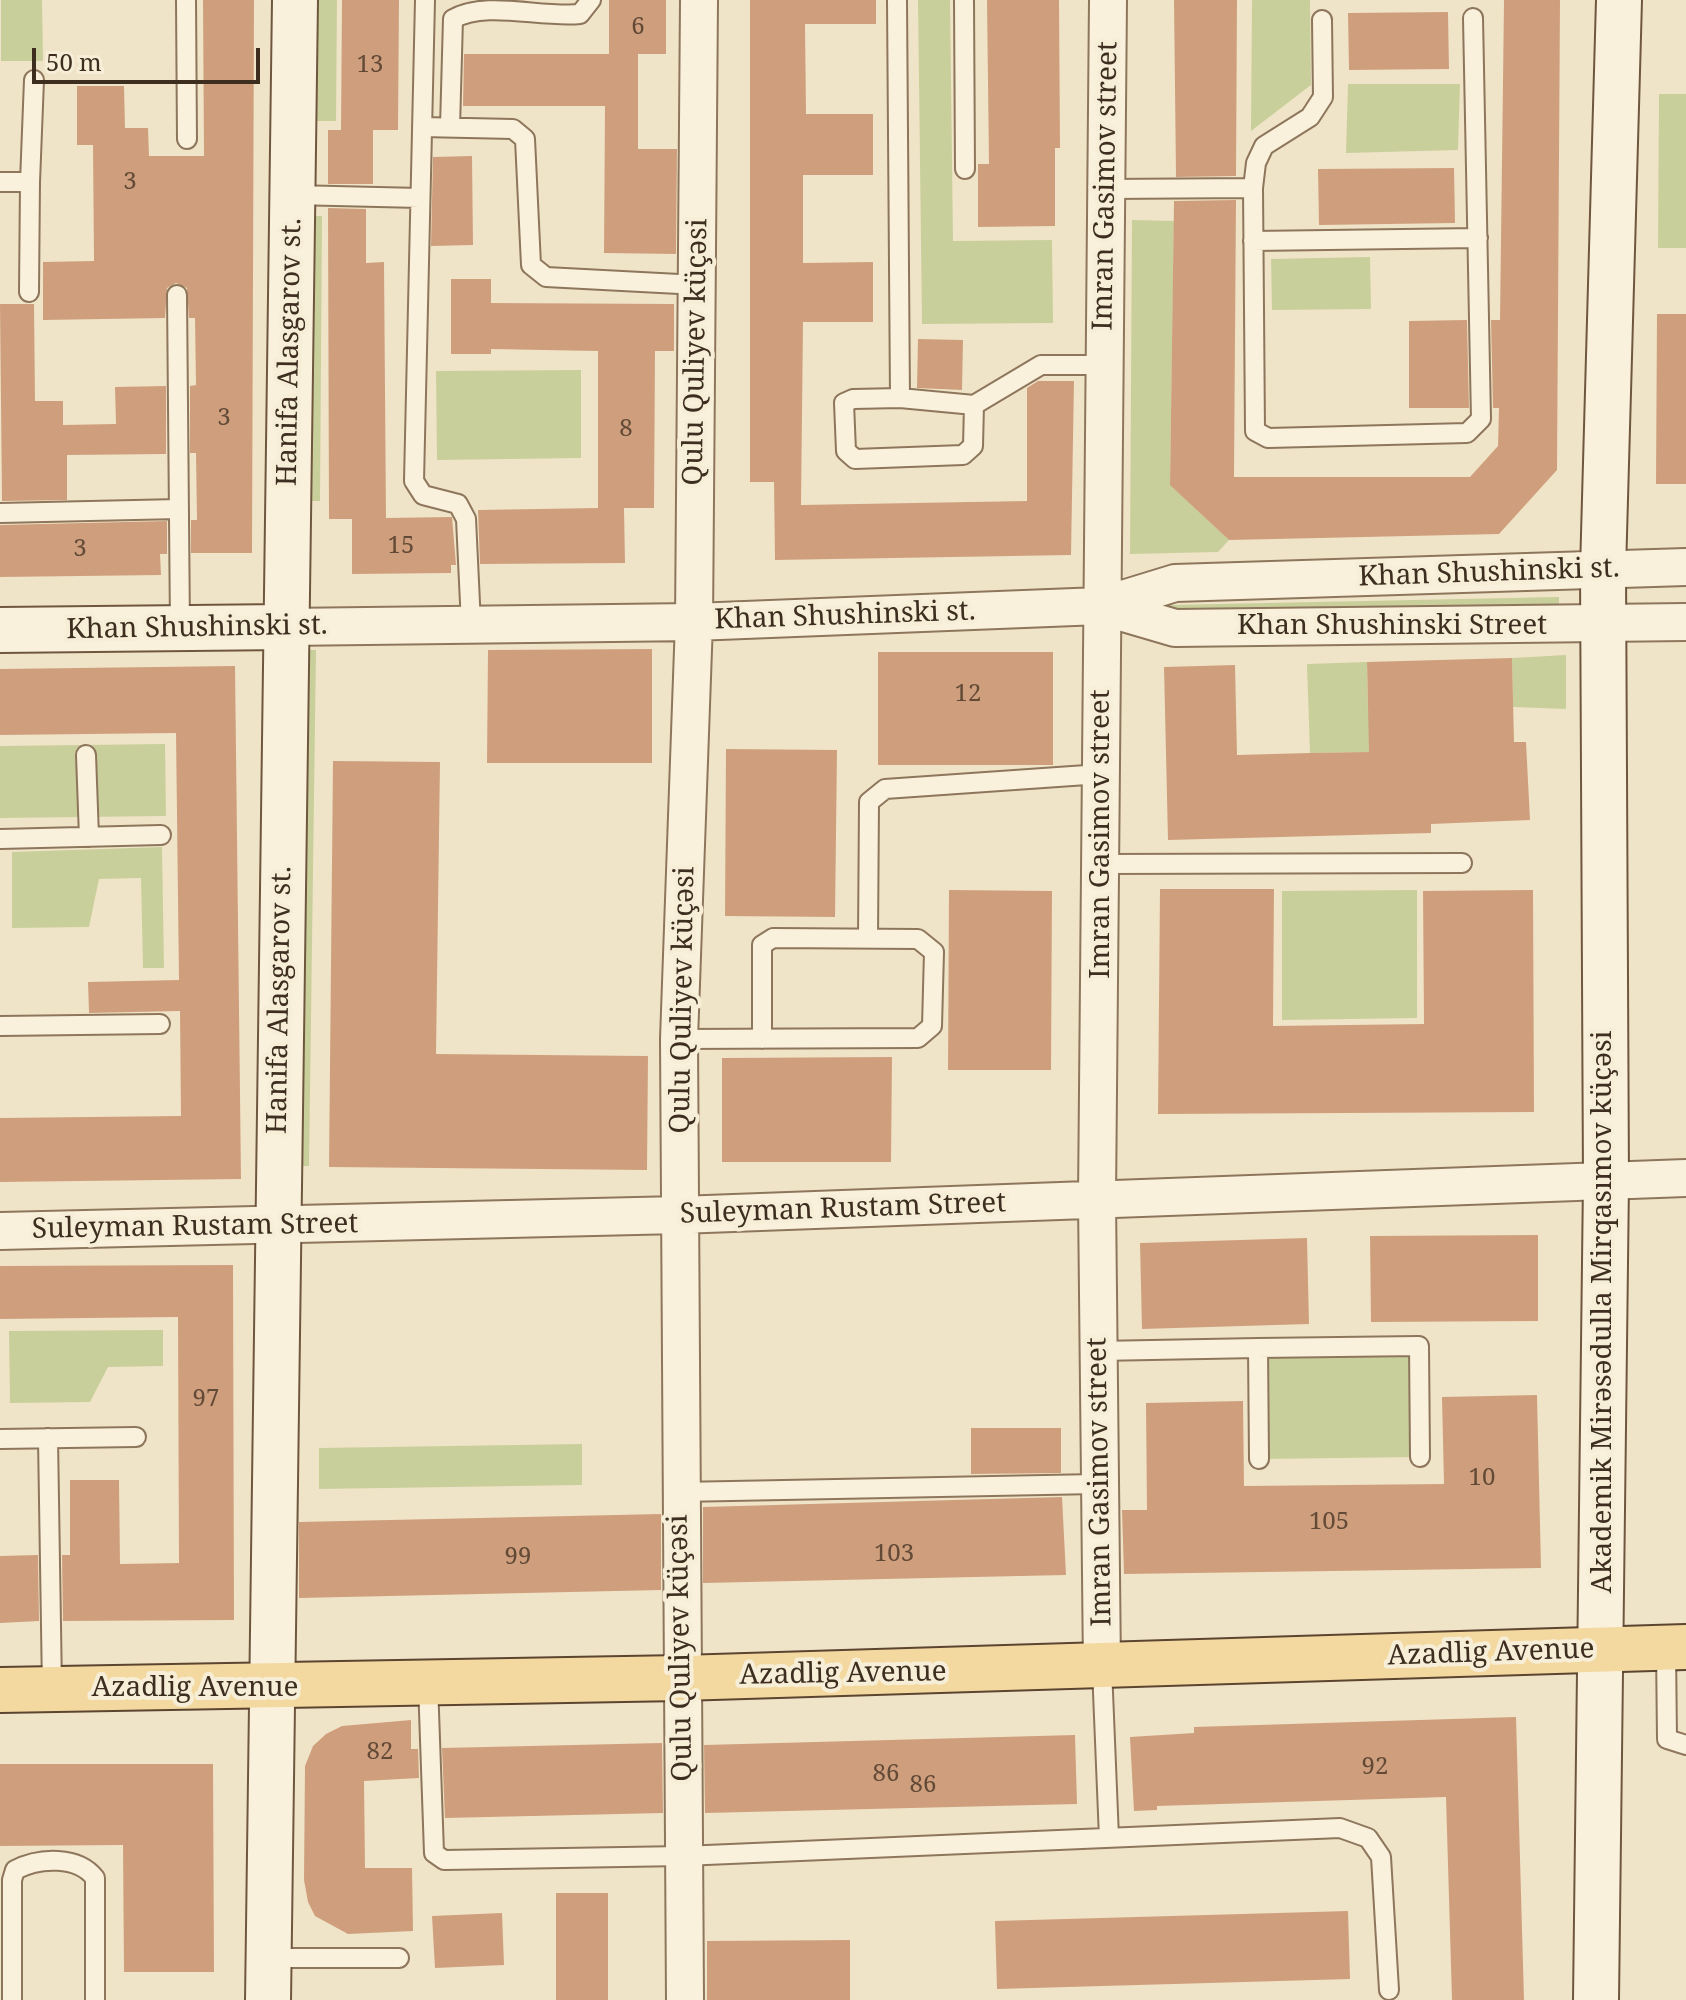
<!DOCTYPE html>
<html>
<head>
<meta charset="utf-8">
<style>
  body { margin:0 }
  #map { position:relative; width:1686px; height:2000px; overflow:hidden; background:#f0e4c8; font-family:"Noto Serif",serif }
  canvas { display:block }
  .scale { position:absolute; left:32px; top:48px; width:228px; height:36px; box-sizing:border-box; border:4px solid #3d2e20; border-top:0; padding-left:10px; font-size:24px; line-height:28px; white-space:nowrap; color:#3d2e20; -webkit-text-stroke:6px #f7eed8; paint-order:stroke }
</style>
</head>
<body>
<div id="map">
<canvas width="1686" height="2000"></canvas>
<div class="scale">50 m</div>
</div>
<script>
const ctx = document.querySelector('canvas').getContext('2d');
ctx.lineJoin = 'round';
function paint(path, color) {
  ctx.fillStyle = color;
  ctx.fill(path, 'evenodd');
}
function strokePath(path, color, width, dash) {
  ctx.strokeStyle = color;
  ctx.lineWidth = width;
  ctx.lineCap = dash ? 'butt' : 'round';
  ctx.setLineDash(dash || []);
  ctx.stroke(path);
}
function drawText(font, color, halo, rows, align = 'center') {
  ctx.font = font + ' "Noto Serif",serif';
  ctx.lineWidth = 8;
  ctx.setLineDash([]);
  ctx.textBaseline = 'middle';
  ctx.strokeStyle = halo;
  ctx.fillStyle = color;
  for (const [text, x, y, turn = 0] of rows) {
    ctx.save();
    ctx.translate(x, y);
    ctx.rotate((+turn || 0) * Math.PI / 180);
    ctx.textAlign = isNaN(turn) ? turn : align;
    if (halo) ctx.strokeText(text, 0, 0);
    ctx.fillText(text, 0, 0);
    ctx.restore();
  }
}
const green = new Path2D(`
  M 1,0 L 42,0 L 43,61 L 1,61 Z
  M 312,0 L 337,0 L 336,121 L 311,121 Z
  M 918,0 L 950,0 L 953,241 L 1052,240 L 1053,323 L 922,324 Z
  M 1252,0 L 1310,0 L 1311,85 L 1251,131 Z
  M 1348,84 L 1460,84 L 1458,150 L 1346,153 Z
  M 1659,94 L 1686,94 L 1686,248 L 1658,248 Z
  M 308,216 L 322,216 L 320,501 L 307,501 Z
  M 1132,220 L 1174,221 L 1170,484 L 1229,540 L 1218,552 L 1130,554 Z
  M 1370,257 L 1371,309 L 1272,310 L 1271,259 Z
  M 581,370 L 581,458 L 437,460 L 436,371 Z
  M 1559,597 L 1559,607 L 1170,614 L 1169,605 Z
  M 306,650 L 316,650 L 309,1166 L 299,1166 Z
  M 1566,655 L 1566,709 L 1513,707 L 1512,658 Z
  M 1367,662 L 1368,711 L 1383,752 L 1310,753 L 1307,664 Z
  M 165,744 L 166,816 L 0,818 L 0,746 Z
  M 162,847 L 164,968 L 143,968 L 141,878 L 99,879 L 89,927 L 12,928 L 12,852 Z
  M 1417,890 L 1417,1018 L 1282,1020 L 1282,891 Z
  M 163,1330 L 163,1366 L 108,1367 L 90,1402 L 10,1403 L 9,1331 Z
  M 1419,1346 L 1420,1457 L 1259,1459 L 1258,1348 Z
  M 582,1444 L 582,1485 L 319,1489 L 319,1448 Z`);
const building = new Path2D(`
  M 203,0 L 254,0 L 252,553 L 191,553 L 191,520 L 197,520 L 196,453 L 190,453 L 190,386 L 196,385 L 195,318 L 189,318 L 187,288 L 176,283 L 167,288 L 165,318 L 43,320 L 43,262 L 94,261 L 93,145 L 77,145 L 77,86 L 124,86 L 125,128 L 148,128 L 149,156 L 204,156 Z
  M 342,0 L 399,0 L 398,130 L 373,130 L 373,184 L 328,184 L 328,130 L 341,130 Z
  M 609,0 L 666,0 L 666,54 L 638,54 L 638,149 L 677,149 L 676,254 L 604,253 L 605,106 L 463,106 L 464,54 L 609,54 Z
  M 750,0 L 876,0 L 876,24 L 805,24 L 806,114 L 873,114 L 873,175 L 803,175 L 803,263 L 873,262 L 873,322 L 803,322 L 801,505 L 1027,501 L 1027,388 L 1038,381 L 1074,381 L 1071,555 L 775,560 L 774,482 L 750,482 Z
  M 987,0 L 1059,0 L 1060,148 L 1055,148 L 1055,226 L 978,227 L 978,164 L 989,164 Z
  M 1174,0 L 1237,0 L 1236,176 L 1176,177 Z
  M 1504,0 L 1560,0 L 1557,470 L 1499,534 L 1229,540 L 1170,485 L 1174,201 L 1236,200 L 1234,477 L 1470,477 L 1498,446 L 1499,408 L 1493,408 L 1491,320 L 1500,320 Z
  M 1448,12 L 1449,69 L 1349,70 L 1348,13 Z
  M 472,156 L 473,245 L 431,246 L 433,157 Z
  M 1454,168 L 1455,223 L 1319,225 L 1318,169 Z
  M 328,208 L 366,209 L 366,263 L 384,262 L 386,518 L 452,517 L 456,565 L 451,565 L 451,573 L 352,574 L 352,519 L 329,519 Z
  M 451,279 L 491,279 L 491,303 L 674,304 L 674,351 L 655,351 L 654,508 L 624,508 L 625,563 L 480,564 L 478,510 L 598,508 L 598,351 L 491,349 L 491,354 L 451,354 Z
  M 0,304 L 34,304 L 35,401 L 63,401 L 63,425 L 116,424 L 115,387 L 166,386 L 166,454 L 67,455 L 67,500 L 2,501 Z
  M 1657,314 L 1686,314 L 1686,484 L 1656,484 Z
  M 1467,320 L 1469,408 L 1409,408 L 1409,321 Z
  M 918,339 L 963,340 L 962,390 L 917,388 Z
  M 167,521 L 167,554 L 160,554 L 161,575 L 0,577 L 0,525 Z
  M 652,649 L 652,763 L 487,763 L 488,650 Z
  M 878,652 L 1053,652 L 1053,765 L 878,765 Z
  M 1512,658 L 1514,742 L 1526,742 L 1530,820 L 1431,824 L 1431,833 L 1168,840 L 1164,667 L 1235,665 L 1237,755 L 1310,753 L 1369,752 L 1367,662 Z
  M 235,666 L 241,1179 L 0,1182 L 0,1118 L 181,1116 L 180,1011 L 89,1013 L 88,982 L 179,980 L 176,733 L 0,735 L 0,669 Z
  M 726,749 L 837,750 L 835,917 L 725,916 Z
  M 333,761 L 440,762 L 436,1054 L 648,1056 L 647,1170 L 329,1167 Z
  M 1160,889 L 1274,889 L 1273,1026 L 1424,1024 L 1423,891 L 1533,890 L 1534,1112 L 1158,1114 Z
  M 949,890 L 1052,891 L 1051,1070 L 948,1070 Z
  M 892,1057 L 891,1162 L 722,1162 L 722,1058 Z
  M 1538,1235 L 1538,1321 L 1371,1322 L 1370,1236 Z
  M 1307,1238 L 1309,1324 L 1142,1329 L 1140,1243 Z
  M 233,1265 L 234,1620 L 63,1621 L 62,1555 L 70,1555 L 70,1480 L 119,1480 L 120,1564 L 179,1563 L 178,1317 L 0,1319 L 0,1266 Z
  M 1537,1395 L 1541,1568 L 1124,1574 L 1122,1510 L 1147,1510 L 1146,1403 L 1243,1401 L 1244,1486 L 1444,1484 L 1442,1397 Z
  M 971,1428 L 1061,1428 L 1061,1473 L 971,1474 Z
  M 1062,1497 L 1066,1575 L 703,1583 L 703,1507 Z
  M 661,1514 L 661,1590 L 299,1598 L 299,1522 Z
  M 38,1555 L 39,1621 L 0,1623 L 0,1556 Z
  M 1516,1717 L 1524,2000 L 1452,2000 L 1446,1797 L 1157,1806 L 1157,1810 L 1134,1811 L 1130,1737 L 1194,1733 L 1194,1727 Z
  M 411,1720 L 411,1749 L 418,1749 L 419,1778 L 364,1781 L 365,1868 L 412,1868 L 413,1931 L 348,1934 L 315,1916 L 308,1902 L 304,1880 L 305,1766 L 313,1746 L 326,1734 L 342,1726 Z
  M 1075,1735 L 1077,1804 L 705,1813 L 704,1745 Z
  M 662,1743 L 663,1813 L 445,1818 L 442,1748 Z
  M 0,1764 L 213,1764 L 214,1972 L 124,1972 L 123,1845 L 0,1846 Z
  M 556,1893 L 608,1893 L 608,2000 L 556,2000 Z
  M 1348,1911 L 1350,1979 L 997,1989 L 995,1921 Z
  M 502,1913 L 504,1965 L 435,1968 L 432,1916 Z
  M 850,1940 L 850,2000 L 707,2000 L 707,1941 Z`);
const lane = new Path2D(`
  M 186,0 L 187,139
  M 425,0 L 414,481 L 423,495 L 458,504 L 466,519 L 471,624
  M 897,0 L 900,398
  M 964,0 L 965,169
  M 1322,20 L 1323,97 L 1310,117 L 1264,146 L 1256,163 L 1253,188 L 1255,431 L 1268,438 L 1467,433 L 1481,419 L 1473,18
  M 422,127 L 513,129 L 525,139 L 531,265 L 546,277 L 698,285
  M 450,127 L 453,19 C 486,0 539,18 580,14 L 591,0
  M 0,182 L 30,182 L 29,292
  M 30,182 L 34,80
  M 1106,189 L 1253,188
  M 293,195 L 420,198
  M 1253,241 L 1478,238
  M 177,295 L 180,628
  M 900,398 L 974,405 L 973,446 L 963,455 L 855,459 L 846,451 L 844,403 L 853,399 Z
  M 974,405 L 1041,365 L 1103,365
  M 0,513 L 179,509
  M 86,755 L 89,837
  M 0,839 L 161,835
  M 1103,864 L 1462,863
  M 868,938 L 869,802 L 885,789 L 1101,774
  M 0,1026 L 160,1024
  M 679,1039 L 918,1038 L 932,1026 L 934,952 L 918,939 L 773,938 L 762,945 L 762,1039
  M 1098,1351 L 1258,1348
  M 48,1438 L 52,1688
  M 0,1439 L 136,1437
  M 1259,1459 L 1258,1348 L 1419,1346 L 1420,1457
  M 679,1492 L 1097,1484
  M 1666,1648 L 1667,1739 L 1686,1745
  M 1102,1668 L 1109,1838
  M 428,1683 L 434,1853 L 444,1860 L 683,1856 L 1340,1828 L 1368,1838 L 1381,1857 L 1389,1990
  M 268,1958 L 399,1958
  M 12,2000 L 12,1880 L 15,1870 C 40,1857 78,1856 95,1878 L 95,2000`);
const street = new Path2D(`
  M 1100,606 L 1175,628 L 1686,622
  M 285,627 L 694,622 L 1100,606 L 1175,583 L 1686,567
  M 0,1231 L 679,1215 L 1686,1178
  M 1102,1668 L 1097,1199 L 1108,0
  M 685,2000 L 679,1039 L 694,622 L 699,0`);
const secondary = new Path2D(`
  M 0,630 L 285,627
  M 268,2000 L 295,0
  M 1596,2000 L 1606,1181 L 1603,570 L 1619,0`);
const primary = new Path2D(`
  M 0,1690 L 681,1678 L 1686,1647`);
const numberNames = [
  ["6",638,27],
  ["13",370,65],
  ["3",130,182],
  ["3",224,418],
  ["8",626,429],
  ["15",401,546],
  ["3",80,549],
  ["12",968,694],
  ["97",206,1399],
  ["10",1482,1478],
  ["105",1329,1522],
  ["103",894,1554],
  ["99",518,1557],
  ["82",380,1752],
  ["92",1375,1767],
  ["86",886,1774],
  ["86",923,1785]
];
const streetNames = [
  ["Imran Gasimov street",1106,186,-89],
  ["Hanifa Alasgarov st.",290,352,-89],
  ["Qulu Quliyev küçəsi",696,352,-89],
  ["Khan Shushinski st.",1489,573,-2],
  ["Khan Shushinski st.",845,616,-2],
  ["Khan Shushinski Street",1392,626],
  ["Khan Shushinski st.",197,628,-1],
  ["Imran Gasimov street",1101,834,-90],
  ["Hanifa Alasgarov st.",280,1000,-89],
  ["Qulu Quliyev küçəsi",683,1000,-89],
  ["Suleyman Rustam Street",843,1209,-2],
  ["Suleyman Rustam Street",195,1227,-1],
  ["Akademik Mirəsədulla Mirqasımov küçəsi",1603,1312,-90],
  ["Imran Gasimov street",1100,1482,-91],
  ["Qulu Quliyev küçəsi",681,1648,-91],
  ["Azadlig Avenue",1491,1653,-2],
  ["Azadlig Avenue",843,1674,-1],
  ["Azadlig Avenue",195,1688]
];
paint(green, '#c9cf9b');
paint(building, '#cf9f7d');
strokePath(lane, '#8d765c', 22);
strokePath(street, '#8d765c', 40);
strokePath(secondary, '#6f573f', 48);
strokePath(primary, '#5b4430', 48);
strokePath(lane, '#faf1dc', 18);
strokePath(street, '#faf1dc', 36);
strokePath(secondary, '#faf1dc', 44);
strokePath(primary, '#f3d9a0', 44);
drawText('24px', '#624a37', null, numberNames);
drawText('28px', '#3d2e20', '#f7eed8', streetNames);
</script>
</body>
</html>
